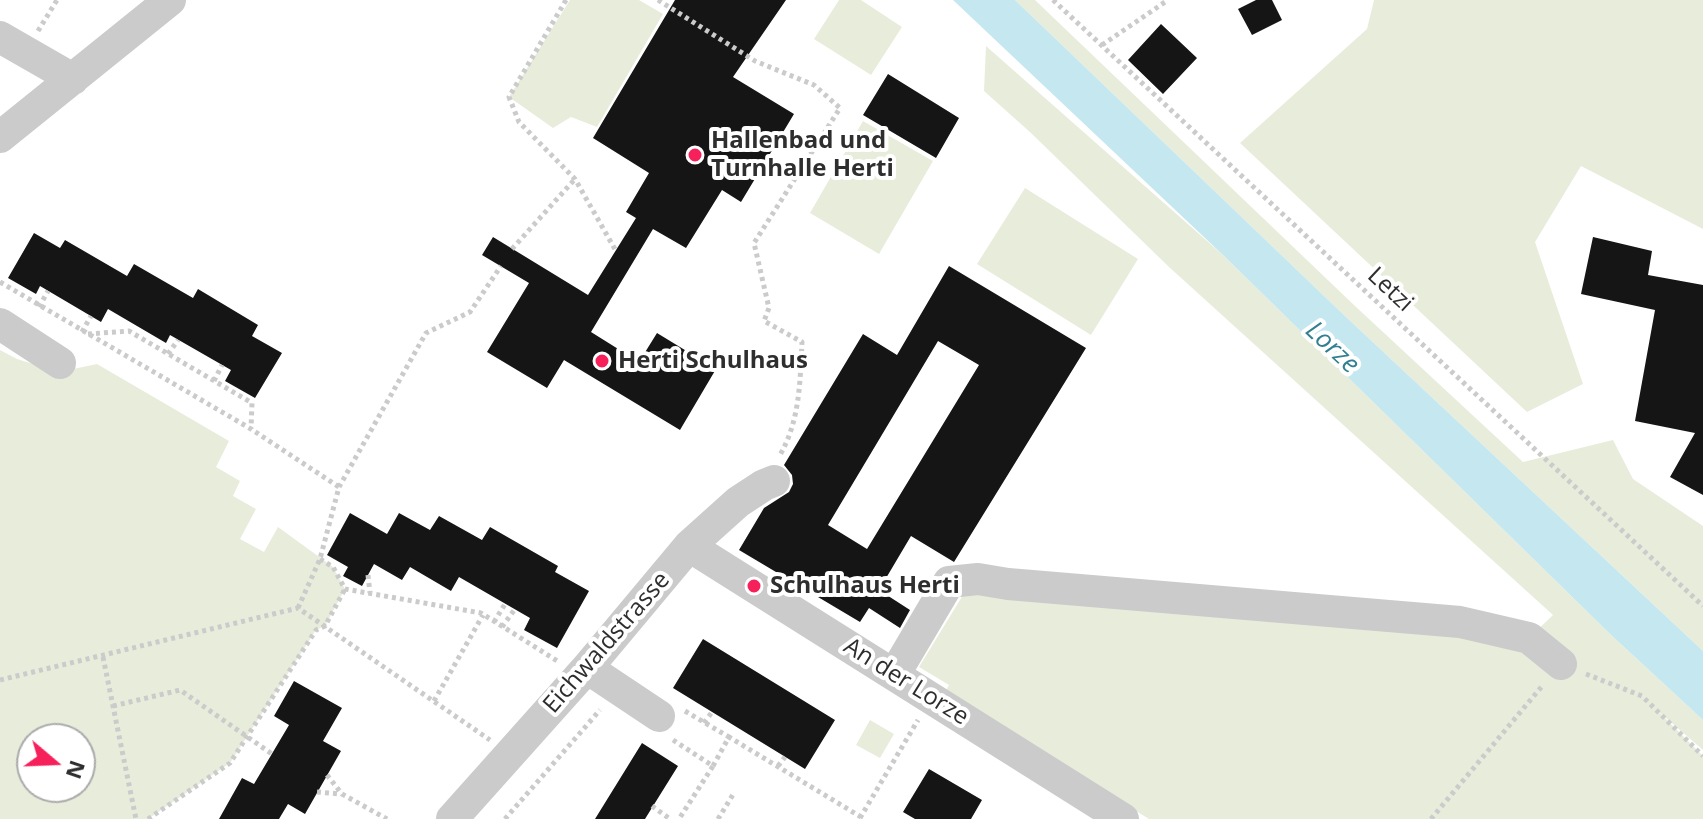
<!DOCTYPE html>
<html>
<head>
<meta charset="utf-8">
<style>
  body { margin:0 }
  #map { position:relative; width:1703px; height:819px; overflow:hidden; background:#fff; font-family:"Open Sans",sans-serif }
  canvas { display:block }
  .north { position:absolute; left:16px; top:723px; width:80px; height:80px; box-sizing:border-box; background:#fff; border:2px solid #ababab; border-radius:50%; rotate:109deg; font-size:22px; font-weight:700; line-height:32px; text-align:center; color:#2e2e2e }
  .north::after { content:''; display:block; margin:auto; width:28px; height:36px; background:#f6205b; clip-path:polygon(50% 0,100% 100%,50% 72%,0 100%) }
</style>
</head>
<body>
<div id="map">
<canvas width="1703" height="819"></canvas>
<div class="north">N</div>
</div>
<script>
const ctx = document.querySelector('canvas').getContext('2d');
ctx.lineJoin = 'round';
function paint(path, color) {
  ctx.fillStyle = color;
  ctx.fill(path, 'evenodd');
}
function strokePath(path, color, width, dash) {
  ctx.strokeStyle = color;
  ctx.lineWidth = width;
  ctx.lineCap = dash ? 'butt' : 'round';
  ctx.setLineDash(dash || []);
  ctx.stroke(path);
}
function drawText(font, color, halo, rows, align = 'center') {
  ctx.font = font + ' "Open Sans",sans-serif';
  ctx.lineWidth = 8;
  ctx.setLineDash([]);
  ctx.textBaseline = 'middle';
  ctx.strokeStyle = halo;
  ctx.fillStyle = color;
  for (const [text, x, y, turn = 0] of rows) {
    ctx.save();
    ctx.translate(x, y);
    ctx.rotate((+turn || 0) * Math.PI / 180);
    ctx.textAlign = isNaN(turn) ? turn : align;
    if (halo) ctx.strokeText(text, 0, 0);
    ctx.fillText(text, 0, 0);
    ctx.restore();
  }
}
const green = new Path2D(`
  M 570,0 L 639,0 L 663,14 L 597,127 L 571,117 L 553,128 L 509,97 Z
  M 839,0 L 861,0 L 902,27 L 871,75 L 814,39 Z
  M 1015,0 L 1035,0 L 1355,306 L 1523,462 L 1613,440 L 1633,479 L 1703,526 L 1703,651 L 1346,317 Z
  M 1374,0 L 1703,0 L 1703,229 L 1581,166 L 1535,242 L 1583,384 L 1527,412 L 1240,143 L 1367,29 Z
  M 986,46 L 1223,255 L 1609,633 L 1703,720 L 1703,750 L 1658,711 L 1703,756 L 1703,819 L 1149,819 L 945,692 L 949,685 L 919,667 L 963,595 L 978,579 L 1529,638 L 1553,615 L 1169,267 L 1031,133 L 984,91 Z
  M 863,121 L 933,161 L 879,254 L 810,213 Z
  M 1025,188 L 1138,259 L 1091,335 L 977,264 Z
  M 0,350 L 17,359 L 59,372 L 97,364 L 229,441 L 216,467 L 240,481 L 233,496 L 256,509 L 240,539 L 264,552 L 278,527 L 333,567 L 345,589 L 325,626 L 316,630 L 230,763 L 148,819 L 0,819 ZM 32,739 L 80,739 L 80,787 L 32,787 Z
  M 870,720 L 894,734 L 880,758 L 856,745 Z`);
const water = new Path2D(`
  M 953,0 L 1015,0 L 1346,317 L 1703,651 L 1703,720 L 1609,633 L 1223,255 Z`);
const building = new Path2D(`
  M 675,0 L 786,0 L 733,77 L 794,114 L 741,202 L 722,190 L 686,248 L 653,229 L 591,332 L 639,362 L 657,333 L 716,369 L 680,430 L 564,360 L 547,388 L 487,352 L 529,283 L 482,255 L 493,237 L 588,295 L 636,218 L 626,212 L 649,173 L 593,138 Z
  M 1256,0 L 1272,0 L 1282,20 L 1252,35 L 1238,9 Z
  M 1161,24 L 1197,58 L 1163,94 L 1128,60 Z
  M 888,74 L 959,118 L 936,158 L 863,115 Z
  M 34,233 L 60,248 L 65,240 L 127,276 L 134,264 L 193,298 L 198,289 L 258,325 L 252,336 L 282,353 L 255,398 L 225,381 L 231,370 L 170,335 L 166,343 L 108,309 L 101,322 L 40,286 L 36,294 L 8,278 Z
  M 1593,237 L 1652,251 L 1648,275 L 1703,285 L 1703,495 L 1670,477 L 1695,433 L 1635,421 L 1655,310 L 1581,294 Z
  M 949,266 L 1086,348 L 954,562 L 911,536 L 879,590 L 910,610 L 900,628 L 869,608 L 860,622 L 739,550 L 764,508 L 789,492 L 793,484 L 792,475 L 784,465 L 863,334 L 897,355 ZM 938,341 L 979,365 L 867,549 L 828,525 Z
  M 350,513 L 387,534 L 399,513 L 430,530 L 439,516 L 482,540 L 490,527 L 558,566 L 555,572 L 589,591 L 557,648 L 524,630 L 530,618 L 459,577 L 451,591 L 410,567 L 402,580 L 374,564 L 362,586 L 343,576 L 348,567 L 327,555 Z
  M 703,639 L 835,720 L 805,769 L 673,688 Z
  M 294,681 L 342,708 L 323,741 L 341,751 L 305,814 L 288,804 L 279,819 L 219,819 L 242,778 L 254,784 L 289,725 L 274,716 Z
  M 642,743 L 678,766 L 645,819 L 595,819 Z
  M 929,769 L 982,800 L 971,819 L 915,819 L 903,812 Z`);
const path = new Path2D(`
  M 566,0 L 509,97 L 519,122 L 575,179 L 616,251
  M 658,0 L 755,61 L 814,85 L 840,108 L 754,243 L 769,308 L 764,321 L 802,342 C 800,382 800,420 780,455
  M 1053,0 L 1703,606
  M 38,31 L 57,0
  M 1102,45 L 1168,0
  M 512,249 L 575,179
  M 0,282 L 251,429 L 339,487
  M 39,307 L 48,291
  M 82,332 L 91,316
  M 88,334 L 129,331 L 252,403 L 251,429
  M 168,354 L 178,340
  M 214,381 L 222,365
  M 320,559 L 333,567 L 345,589 L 481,613 L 559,662
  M 368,575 L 370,593
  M 298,608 L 320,559 L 339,487 L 426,333 L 470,312 L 501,266
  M 494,622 L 505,604
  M 502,627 L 515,609
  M 103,657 L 136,819
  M 1586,674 L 1642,696 L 1703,756
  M 0,680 L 298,608 L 490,740
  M 434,701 L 483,615
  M 113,706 L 180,690 L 272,754
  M 685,711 L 729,737
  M 704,723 L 712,712
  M 673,740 L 713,766 L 679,819
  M 713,766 L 729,737 L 861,817
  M 778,766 L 785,757
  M 327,775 L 342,794 L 387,819
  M 317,792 L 341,794
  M 652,806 L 670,819
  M 860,818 L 918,720
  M 148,819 L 230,763 L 316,630 L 325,626 L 345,589
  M 505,819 L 600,710
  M 718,819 L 734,793
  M 1431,819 L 1543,685`);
const minor = new Path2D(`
  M 0,37 L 73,79
  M 0,137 L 170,0
  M 0,324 L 60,363
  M 689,546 L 1123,819
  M 587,668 L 659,716
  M 894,675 L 949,582 L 978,579 L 1008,584 L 1460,622 L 1529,638 L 1561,664
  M 452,819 L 587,668 L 689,546 L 738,502 L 764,485 L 774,481`);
const markers = [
  [695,155,8,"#f6205b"],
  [602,361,8,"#f6205b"],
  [754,586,8,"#f6205b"]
];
const poiNames = [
  ["Hallenbad und",711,141],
  ["Turnhalle Herti",711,169],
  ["Herti Schulhaus",618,361],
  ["Schulhaus Herti",770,586]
];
const streetNames = [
  ["Letzi",1390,290,43],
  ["Eichwaldstrasse",607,643,-49],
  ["An der Lorze",906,682,32]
];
const waterNames = [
  ["Lorze",1332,348,43]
];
paint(green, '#e8eddb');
paint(water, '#c5e7ef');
paint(building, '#151515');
strokePath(path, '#cbcbcb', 5, [4, 4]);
strokePath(minor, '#cbcbcb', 32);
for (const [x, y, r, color] of markers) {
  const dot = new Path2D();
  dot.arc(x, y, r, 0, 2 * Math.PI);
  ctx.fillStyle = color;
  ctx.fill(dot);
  strokePath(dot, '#fff', 3);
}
drawText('bold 24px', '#2e2e2e', '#fff', poiNames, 'left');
drawText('24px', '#2e2e2e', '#fff', streetNames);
drawText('italic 26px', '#328091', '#fff', waterNames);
</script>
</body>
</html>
